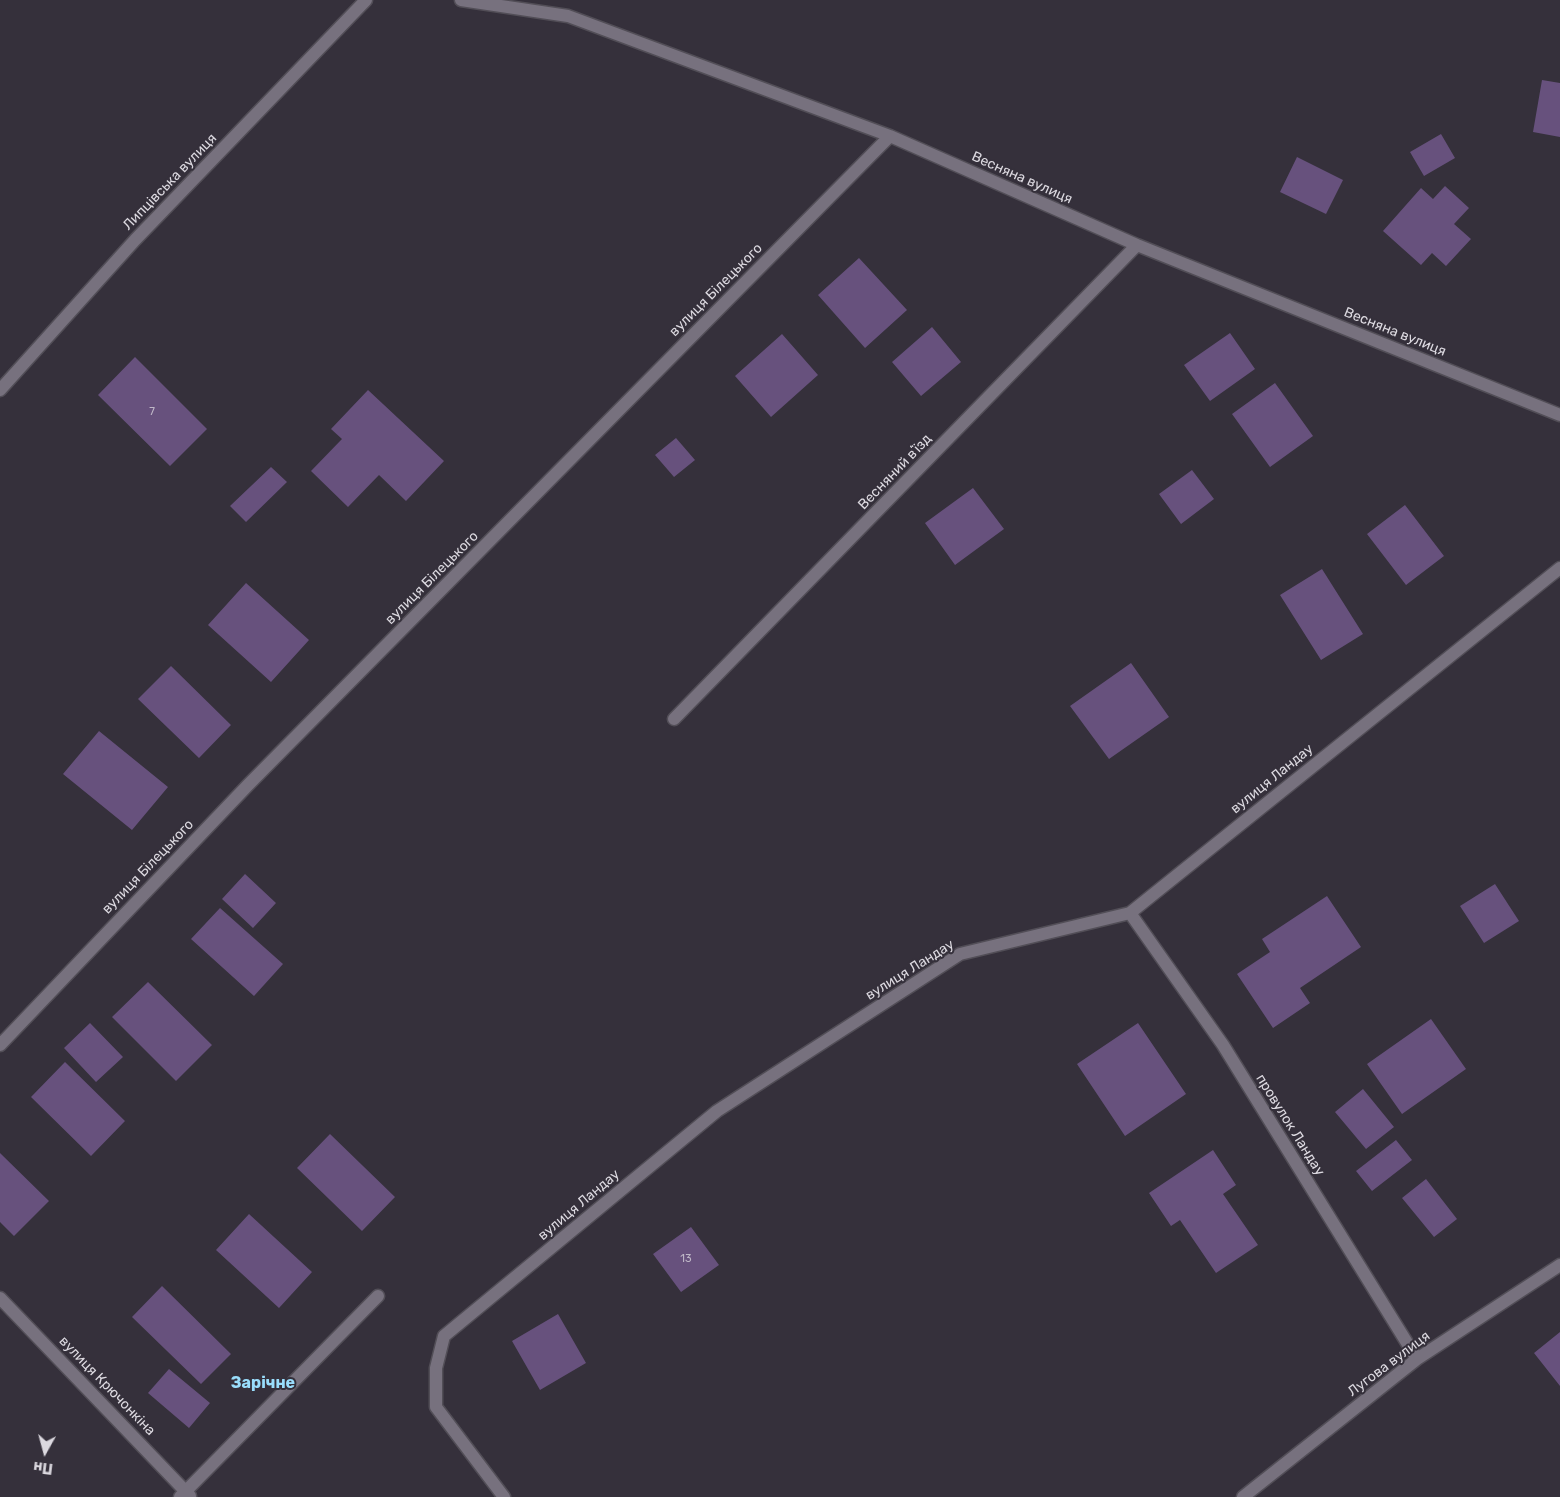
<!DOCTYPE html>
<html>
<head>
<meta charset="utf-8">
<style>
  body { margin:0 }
  #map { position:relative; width:1560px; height:1497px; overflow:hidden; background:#35303b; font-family:Rubik,sans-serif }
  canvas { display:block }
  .north { position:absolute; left:20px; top:1427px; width:50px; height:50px; -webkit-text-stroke:4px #35303b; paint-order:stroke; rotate:187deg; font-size:14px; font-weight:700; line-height:20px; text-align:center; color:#dcd9e0 }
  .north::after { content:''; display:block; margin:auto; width:18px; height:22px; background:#dcd9e0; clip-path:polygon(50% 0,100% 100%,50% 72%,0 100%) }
</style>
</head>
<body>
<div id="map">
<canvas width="1560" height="1497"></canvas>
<div class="north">Пн</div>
</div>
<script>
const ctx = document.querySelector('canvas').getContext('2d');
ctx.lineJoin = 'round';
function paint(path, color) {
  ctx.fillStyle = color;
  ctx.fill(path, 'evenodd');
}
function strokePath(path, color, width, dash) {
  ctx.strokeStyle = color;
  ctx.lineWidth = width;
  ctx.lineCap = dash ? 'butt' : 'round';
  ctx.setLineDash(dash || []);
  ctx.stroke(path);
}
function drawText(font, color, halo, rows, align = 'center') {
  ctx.font = font + ' Rubik,sans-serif';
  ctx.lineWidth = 4;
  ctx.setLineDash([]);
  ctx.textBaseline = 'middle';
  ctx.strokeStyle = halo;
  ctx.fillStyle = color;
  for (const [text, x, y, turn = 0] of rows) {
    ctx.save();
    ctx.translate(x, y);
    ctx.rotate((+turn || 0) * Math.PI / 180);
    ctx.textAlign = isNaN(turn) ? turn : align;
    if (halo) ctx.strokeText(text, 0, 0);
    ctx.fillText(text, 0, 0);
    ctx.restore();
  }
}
const building = new Path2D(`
  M 1542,80 L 1560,83 L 1560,137 L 1533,132 Z
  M 1441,134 L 1455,158 L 1424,176 L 1410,152 Z
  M 1297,157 L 1343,180 L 1326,214 L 1280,192 Z
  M 1445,186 L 1469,208 L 1454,224 L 1471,239 L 1446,266 L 1432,253 L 1421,265 L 1383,231 L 1421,188 L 1433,199 Z
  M 859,258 L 907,310 L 865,348 L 818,295 Z
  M 932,327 L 961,362 L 921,396 L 892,362 Z
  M 1230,333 L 1255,369 L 1210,401 L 1184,365 Z
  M 782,334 L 818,375 L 771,417 L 735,376 Z
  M 135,357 L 207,429 L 170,466 L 98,395 Z
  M 1275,383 L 1313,436 L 1270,467 L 1232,414 Z
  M 368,390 L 444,461 L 406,501 L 379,475 L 348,507 L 311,471 L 342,439 L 331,429 Z
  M 676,438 L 695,460 L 674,477 L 655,455 Z
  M 271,467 L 287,482 L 246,522 L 230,506 Z
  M 1192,470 L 1214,499 L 1181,524 L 1159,494 Z
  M 973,488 L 1004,529 L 955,565 L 925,523 Z
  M 1405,505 L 1444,556 L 1406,585 L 1367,534 Z
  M 1322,569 L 1363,634 L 1321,660 L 1280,595 Z
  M 246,583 L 309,640 L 271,682 L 208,625 Z
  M 1131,663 L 1169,717 L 1109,759 L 1070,706 Z
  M 171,666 L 231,725 L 199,758 L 138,699 Z
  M 99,731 L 168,787 L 132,830 L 63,774 Z
  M 245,874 L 276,903 L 253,928 L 222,899 Z
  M 1495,884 L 1519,921 L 1484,943 L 1460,906 Z
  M 1327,896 L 1361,947 L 1300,988 L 1310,1003 L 1273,1028 L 1237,974 L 1270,952 L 1262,939 Z
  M 220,908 L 283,964 L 254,996 L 191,939 Z
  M 148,982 L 212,1045 L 176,1081 L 112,1017 Z
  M 1431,1019 L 1466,1069 L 1402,1114 L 1367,1064 Z
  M 90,1023 L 123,1057 L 96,1082 L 64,1048 Z
  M 1138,1023 L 1186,1094 L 1125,1136 L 1077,1064 Z
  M 65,1062 L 125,1121 L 91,1156 L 31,1097 Z
  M 1363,1089 L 1394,1127 L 1366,1149 L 1335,1112 Z
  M 330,1134 L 395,1197 L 362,1231 L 297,1168 Z
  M 1396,1140 L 1412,1160 L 1372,1191 L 1356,1171 Z
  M 1213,1150 L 1236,1185 L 1223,1194 L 1258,1245 L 1216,1273 L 1180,1220 L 1171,1226 L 1149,1193 Z
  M 0,1153 L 49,1201 L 14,1236 L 0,1222 Z
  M 1426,1179 L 1457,1219 L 1434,1237 L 1402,1198 Z
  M 249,1214 L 312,1272 L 279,1308 L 216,1250 Z
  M 691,1227 L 719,1265 L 681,1292 L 653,1254 Z
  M 162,1286 L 231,1354 L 201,1384 L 132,1317 Z
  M 558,1314 L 586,1363 L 540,1390 L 512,1341 Z
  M 1560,1332 L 1560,1386 L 1534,1353 Z
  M 169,1369 L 210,1403 L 189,1428 L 148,1393 Z`);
const minor = new Path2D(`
  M 461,0 L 568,16 L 890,136 L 1137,245 L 1560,415
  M 0,390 L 135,240 L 366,0
  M 674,719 L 1137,245
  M 1130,913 L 1223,1045 L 1417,1359
  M 0,1045 L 248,785 L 890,136
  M 0,1298 L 190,1496
  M 180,1497 L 378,1296
  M 504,1497 L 436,1407 L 436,1368 L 444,1336 L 717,1111 L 960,954 L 1130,913 L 1560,568
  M 1243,1497 L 1417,1359 L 1560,1265`);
const numberNames = [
  ["7",152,412],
  ["13",686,1259]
];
const streetNames = [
  ["Весняна вулиця",1022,178,24],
  ["Липцівська вулиця",170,182,-46],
  ["вулиця Білецького",716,290,-45],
  ["Весняна вулиця",1395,332,22],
  ["Весняний вʼїзд",895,472,-46],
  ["вулиця Білецького",432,578,-45],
  ["вулиця Ландау",1272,779,-39],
  ["вулиця Білецького",148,867,-46],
  ["вулиця Ландау",910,970,-32],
  ["провулок Ландау",1290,1125,58],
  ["вулиця Ландау",579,1205,-40],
  ["Лугова вулиця",1389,1364,-37],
  ["вулиця Крючонкіна",107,1386,46]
];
const quarterNames = [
  ["Зарічне",263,1383]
];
paint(building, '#67517d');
strokePath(minor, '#524e57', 15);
strokePath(minor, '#77717e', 12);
drawText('11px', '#bfb7c7', null, numberNames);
drawText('14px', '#dcd9e0', '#35303b', streetNames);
drawText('bold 16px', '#99ddfc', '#35303b', quarterNames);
</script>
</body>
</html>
